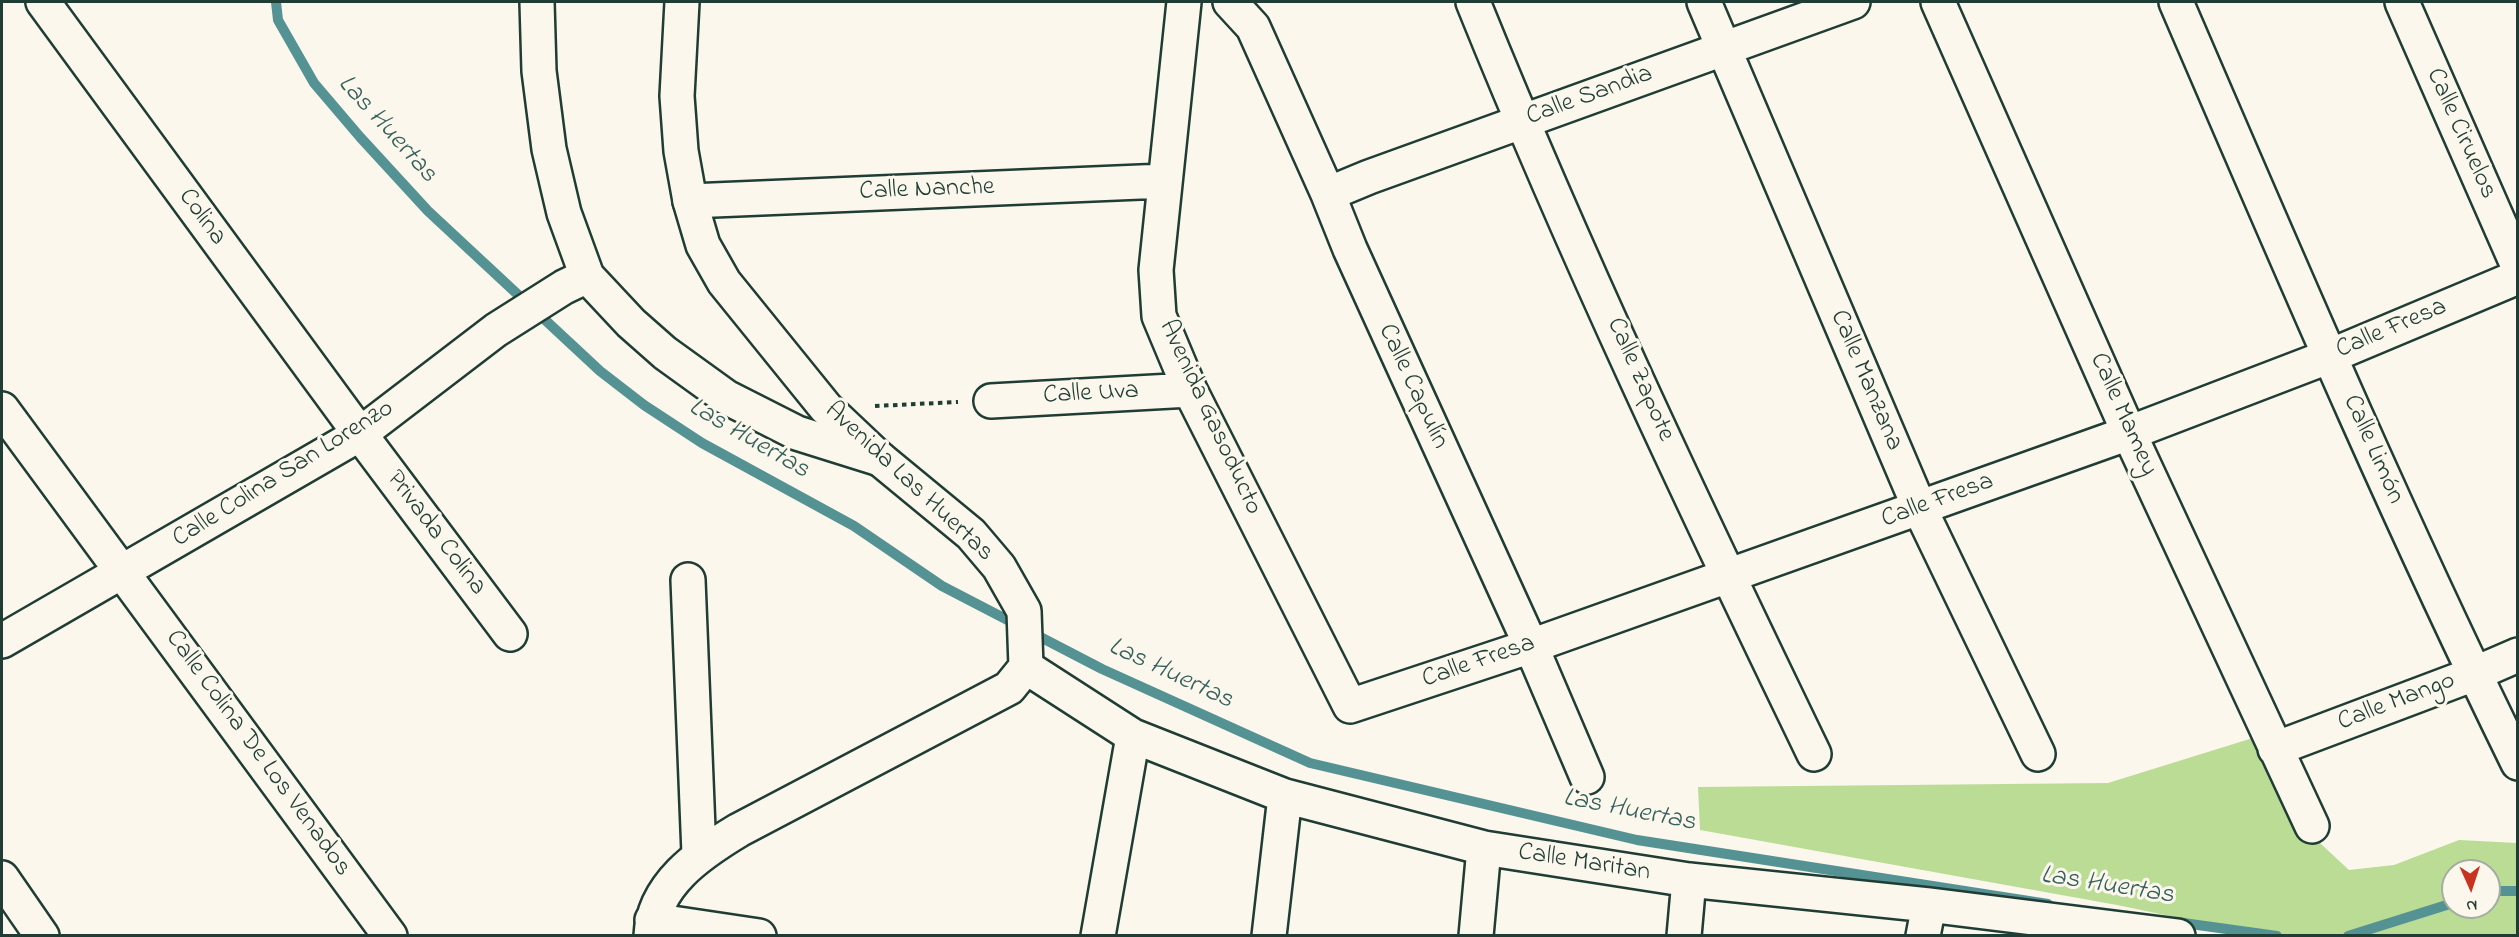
<!DOCTYPE html>
<html>
<head>
<meta charset="utf-8">
<style>
  body { margin:0 }
  #map { position:relative; width:2519px; height:937px; overflow:hidden; background:#fbf7ec; font-family:"Indie Flower",sans-serif }
  canvas { display:block }
  .frame { position:absolute; inset:0; border:3px solid #1f3d34; pointer-events:none }
  .north { position:absolute; left:2441px; top:859px; width:60px; height:60px; box-sizing:border-box; background:#fbf7ec; border:2px solid #a3ada2; border-radius:50%; rotate:177deg; font-size:16px; font-weight:700; line-height:24px; text-align:center; color:#1f3d34 }
  .north::after { content:''; display:block; margin:auto; width:21px; height:27px; background:#c8321e; clip-path:polygon(50% 0,100% 100%,50% 72%,0 100%) }
</style>
</head>
<body>
<div id="map">
<canvas width="2519" height="937"></canvas>
<div class="frame"></div>
<div class="north">N</div>
</div>
<script>
const ctx = document.querySelector('canvas').getContext('2d');
ctx.lineJoin = 'round';
function paint(path, color) {
  ctx.fillStyle = color;
  ctx.fill(path, 'evenodd');
}
function strokePath(path, color, width, dash) {
  ctx.strokeStyle = color;
  ctx.lineWidth = width;
  ctx.lineCap = dash ? 'butt' : 'round';
  ctx.setLineDash(dash || []);
  ctx.stroke(path);
}
function drawText(font, color, halo, rows, align = 'center') {
  ctx.font = font + ' "Indie Flower",sans-serif';
  ctx.lineWidth = 6;
  ctx.setLineDash([]);
  ctx.textBaseline = 'middle';
  ctx.strokeStyle = halo;
  ctx.fillStyle = color;
  for (const [text, x, y, turn = 0] of rows) {
    ctx.save();
    ctx.translate(x, y);
    ctx.rotate((+turn || 0) * Math.PI / 180);
    ctx.textAlign = isNaN(turn) ? turn : align;
    if (halo) ctx.strokeText(text, 0, 0);
    ctx.fillText(text, 0, 0);
    ctx.restore();
  }
}
const green = new Path2D(`
  M 2256,737 L 2307,831 L 2349,870 L 2394,865 L 2459,840 L 2517,843 L 2517,935 L 2261,935 L 2117,905 L 1700,830 L 1698,787 L 2108,783 ZM 2453,871 L 2489,871 L 2489,907 L 2453,907 Z`);
const stream = new Path2D(`
  M 276,2 L 278,20 L 314,83 L 360,137 L 428,211 L 600,371 L 644,405 L 702,443 L 854,526 L 942,586 L 1102,669 L 1310,763 L 1637,840 L 2048,904
  M 2489,891 L 2518,891
  M 2176,922 L 2277,936
  M 2348,936 L 2453,903`);
const path = new Path2D(`
  M 875,406 L 958,402`);
const street = new Path2D(`
  M 43,2 L 360,434 L 510,634
  M 537,2 L 539,71 L 549,149 L 564,213 L 587,276 L 631,323 L 665,353 L 726,397 L 797,433 L 880,459
  M 1184,2 L 1156,270 L 1159,316 L 1190,390 L 1350,706 L 1531,646 L 2129,433 L 2330,356 L 2518,277
  M 1230,2 L 1253,27 L 1328,194 L 1350,249 L 1531,646 L 1587,777
  M 1473,2 C 1576,257 1694,506 1814,754
  M 1704,2 L 1920,509 L 2038,754
  M 1938,2 L 2129,433 L 2312,826
  M 2176,2 C 2286,257 2395,513 2518,763
  M 2402,2 L 2518,266
  M 1328,194 L 1369,177 L 1853,2
  M 690,201 L 1164,181
  M 991,401 L 1190,390
  M 2,409 L 390,936
  M 688,580 L 699,854
  M 2,641 L 360,434 L 496,330 L 564,287 L 587,276
  M 1026,667 L 1133,736 L 1285,796 L 1484,848 L 1689,880 L 1929,905 L 2178,936
  M 2275,749 L 2474,674 L 2518,655
  M 2,878 L 42,936
  M 652,920 L 759,936
  M 1098,936 L 1133,736
  M 1269,936 L 1285,796
  M 1476,936 L 1484,848
  M 1684,936 L 1689,880
  M 1923,936 L 1929,905`);
const secondary = new Path2D(`
  M 651,936 C 653,885 699,854 739,830 L 1009,688 L 1026,667 L 1024,611 L 999,567 L 971,534 L 880,459 L 826,408 L 724,282 L 703,245 L 690,201 L 681,151 L 677,96 L 682,2`);
const streetNames = [
  ["Calle Sandia",1590,97,-20],
  ["Calle Ciruelos",2460,134,66],
  ["Calle Nanche",927,191,-2],
  ["Colina",201,218,54],
  ["Calle Fresa",2392,330,-23],
  ["Calle Zapote",1639,380,66],
  ["Calle Manzana",1865,381,67],
  ["Calle Capulín",1412,387,65],
  ["Calle Uva",1091,395,-3],
  ["Calle Mamey",2122,415,66],
  ["Avenida Gasoducto",1209,418,65],
  ["Calle Limón",2372,450,66],
  ["Calle Colina San Lorenzo",284,475,-32],
  ["Avenida Las Huertas",908,483,43],
  ["Calle Fresa",1938,502,-20],
  ["Privada Colina",435,534,53],
  ["Calle Fresa",1479,663,-19],
  ["Calle Mango",2397,703,-21],
  ["Calle Colina De Los Venados",257,754,54],
  ["Calle Maritan",1584,864,9]
];
const waterNames = [
  ["Las Huertas",386,130,48],
  ["Las Huertas",748,440,30],
  ["Las Huertas",1170,675,25],
  ["Las Huertas",1629,812,11],
  ["Las Huertas",2107,887,9]
];
paint(green, '#bbdc95');
strokePath(stream, '#559294', 10);
strokePath(street, '#1f3d34', 38);
strokePath(secondary, '#1f3d34', 38);
strokePath(path, '#1f3d34', 4, [4.5, 4.5]);
strokePath(street, '#fbf7ec', 33);
strokePath(secondary, '#fbf7ec', 33);
drawText('26px', '#1f3d34', '#fbf7ec', streetNames);
drawText('italic 27px', '#36605c', '#fbf7ec', waterNames);
</script>
</body>
</html>
